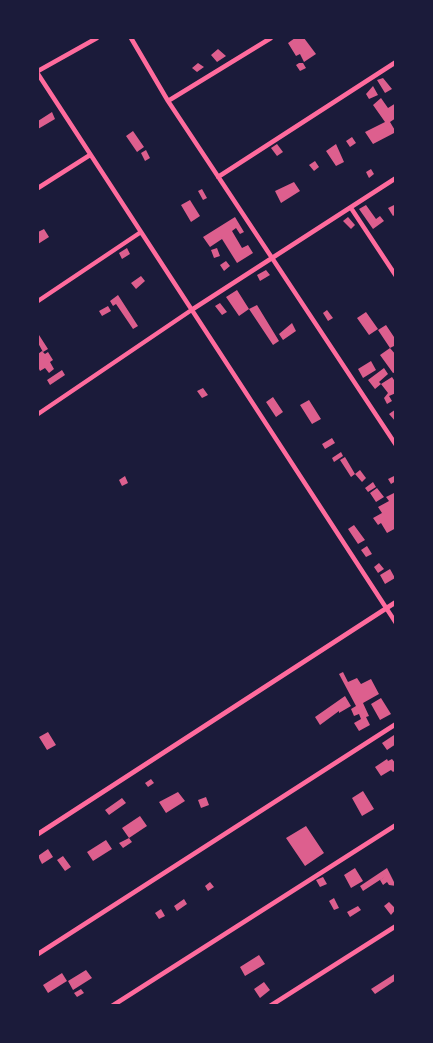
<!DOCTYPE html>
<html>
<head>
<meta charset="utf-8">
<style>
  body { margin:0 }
  #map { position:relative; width:433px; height:1043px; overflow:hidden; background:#1b1b3a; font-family:"Titillium Web",sans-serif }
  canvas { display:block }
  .frame { position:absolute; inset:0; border:39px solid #1b1b3a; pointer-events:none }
</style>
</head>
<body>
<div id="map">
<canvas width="433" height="1043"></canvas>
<div class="frame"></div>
</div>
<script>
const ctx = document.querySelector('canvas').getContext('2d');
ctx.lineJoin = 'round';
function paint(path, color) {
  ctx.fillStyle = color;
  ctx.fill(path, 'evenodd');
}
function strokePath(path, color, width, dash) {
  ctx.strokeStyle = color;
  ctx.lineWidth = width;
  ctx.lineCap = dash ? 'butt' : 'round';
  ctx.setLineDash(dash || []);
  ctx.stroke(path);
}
const building = new Path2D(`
  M 295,38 L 304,38 L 316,54 L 304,62 L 300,54 L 296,56 L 288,43 Z
  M 218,49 L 226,56 L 217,62 L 211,55 Z
  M 198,63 L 204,67 L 197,72 L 192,68 Z
  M 299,63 L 303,63 L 306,68 L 300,71 L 296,65 Z
  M 383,78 L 392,89 L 385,93 L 377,80 Z
  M 373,86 L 378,95 L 369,99 L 366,94 Z
  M 381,98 L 388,108 L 396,103 L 396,118 L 390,122 L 396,132 L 373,144 L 365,132 L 385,122 L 373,105 Z
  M 52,112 L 55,119 L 38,129 L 38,121 Z
  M 133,131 L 144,147 L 137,152 L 126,136 Z
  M 352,137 L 356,143 L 350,147 L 346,141 Z
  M 277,144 L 283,152 L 277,156 L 271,148 Z
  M 336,144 L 344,162 L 336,166 L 326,151 Z
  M 146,150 L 150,158 L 145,161 L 141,153 Z
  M 315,161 L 319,167 L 314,171 L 309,165 Z
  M 371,169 L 374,174 L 369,178 L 366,172 Z
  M 294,182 L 300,191 L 281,203 L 275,191 Z
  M 202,189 L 207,198 L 203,200 L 198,191 Z
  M 190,200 L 200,216 L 191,222 L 181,205 Z
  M 396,204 L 396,214 L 393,216 L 388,208 Z
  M 366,205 L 376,219 L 380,216 L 384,221 L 373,229 L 359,209 Z
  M 235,217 L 244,232 L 240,234 L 236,228 L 232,231 L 242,248 L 248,245 L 253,253 L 237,263 L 222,239 L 210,247 L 203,237 Z
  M 348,217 L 355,225 L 351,229 L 343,221 Z
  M 44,229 L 49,237 L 38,244 L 38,232 Z
  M 127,248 L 130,254 L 122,259 L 119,253 Z
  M 217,248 L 220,256 L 214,258 L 211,250 Z
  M 226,261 L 230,266 L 224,271 L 220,265 Z
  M 266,270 L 270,275 L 260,281 L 257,275 Z
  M 141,276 L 145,281 L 136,289 L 131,283 Z
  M 237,290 L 249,309 L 239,316 L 226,297 Z
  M 118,295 L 138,326 L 133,329 L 116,304 L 113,306 L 110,301 Z
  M 220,303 L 227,312 L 222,315 L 215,306 Z
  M 257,305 L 279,341 L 273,345 L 249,309 Z
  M 108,306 L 111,311 L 102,316 L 99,311 Z
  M 327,310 L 333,318 L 328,321 L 323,313 Z
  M 366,312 L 378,329 L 369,335 L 357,318 Z
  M 292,323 L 296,331 L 283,340 L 279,334 Z
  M 386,325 L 396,340 L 396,345 L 390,348 L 396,355 L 396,372 L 393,373 L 380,355 L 390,348 L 378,330 Z
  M 39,335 L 48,349 L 43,352 L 38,343 Z
  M 42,351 L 45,354 L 48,352 L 53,360 L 50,362 L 54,369 L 49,373 L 45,368 L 40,371 L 38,367 L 38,354 Z
  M 371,361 L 376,370 L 363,378 L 358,369 Z
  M 384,368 L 388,374 L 379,382 L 381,384 L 375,389 L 368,380 Z
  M 62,370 L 65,375 L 50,385 L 47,380 Z
  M 392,377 L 396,383 L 396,393 L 389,396 L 392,401 L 387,404 L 384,398 L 388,393 L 381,384 Z
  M 203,388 L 208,395 L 202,398 L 197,391 Z
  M 273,397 L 283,412 L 276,417 L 266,402 Z
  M 309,400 L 321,419 L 312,424 L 300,405 Z
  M 396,409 L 396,422 L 389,414 Z
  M 332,438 L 335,443 L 325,449 L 322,444 Z
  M 341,452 L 343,456 L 334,462 L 332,458 Z
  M 345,457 L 355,474 L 360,470 L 366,478 L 362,482 L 355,474 L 351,477 L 340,460 Z
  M 396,475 L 396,481 L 391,484 L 388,479 Z
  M 125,476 L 128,483 L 122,486 L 119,480 Z
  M 373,482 L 376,487 L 368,492 L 365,488 Z
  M 377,488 L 384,497 L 376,502 L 370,493 Z
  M 394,493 L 396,528 L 387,533 L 381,523 L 378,525 L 373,518 L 382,513 L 378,507 L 389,501 L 386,497 Z
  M 354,525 L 365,540 L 358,544 L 348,529 Z
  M 367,546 L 372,554 L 366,557 L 361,550 Z
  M 379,563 L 384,569 L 378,573 L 374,567 Z
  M 390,569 L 395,578 L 385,584 L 380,575 Z
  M 343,672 L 348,682 L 357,678 L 361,684 L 371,679 L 379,694 L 363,703 L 369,716 L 366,717 L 370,725 L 359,731 L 354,723 L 361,719 L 359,714 L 354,716 L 351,709 L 356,706 L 339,674 Z
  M 345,696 L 351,706 L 339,713 L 339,711 L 320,725 L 315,717 Z
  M 381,698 L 391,714 L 380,720 L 371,704 Z
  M 48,732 L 56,745 L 47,750 L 39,737 Z
  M 394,735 L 396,744 L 387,750 L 382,743 Z
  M 387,759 L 388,761 L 392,759 L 396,764 L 396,770 L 393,772 L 391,770 L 381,776 L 375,767 Z
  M 151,779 L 154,783 L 148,787 L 145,783 Z
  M 363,791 L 374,809 L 362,816 L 352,798 Z
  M 178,792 L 185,801 L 166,813 L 159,802 Z
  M 206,797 L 209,805 L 201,808 L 198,800 Z
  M 122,798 L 126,803 L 109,815 L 105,810 Z
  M 140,816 L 147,826 L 129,838 L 122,828 Z
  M 306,826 L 324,853 L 305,866 L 286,838 Z
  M 129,838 L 132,842 L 123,848 L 119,843 Z
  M 106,840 L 112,849 L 93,861 L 87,852 Z
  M 48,849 L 53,857 L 42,864 L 38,856 Z
  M 63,856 L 71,867 L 65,871 L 57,860 Z
  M 355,868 L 363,881 L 351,888 L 344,875 Z
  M 387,868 L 396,886 L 389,885 L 387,882 L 383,885 L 380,880 L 386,876 L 363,891 L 360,886 Z
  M 323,877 L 327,884 L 320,887 L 316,880 Z
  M 210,882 L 214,887 L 208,891 L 205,886 Z
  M 334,898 L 339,908 L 334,910 L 329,901 Z
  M 184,899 L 187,904 L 177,911 L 174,906 Z
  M 389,902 L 396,909 L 391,915 L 384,906 Z
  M 358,906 L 361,910 L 350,917 L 347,912 Z
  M 161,909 L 165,916 L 159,919 L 155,913 Z
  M 259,955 L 265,964 L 245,976 L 240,967 Z
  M 86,970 L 92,978 L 73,990 L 68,981 Z
  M 62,973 L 67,981 L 48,993 L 43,985 Z
  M 396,973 L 396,980 L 375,994 L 371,989 Z
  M 264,982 L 270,990 L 260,998 L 254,989 Z
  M 81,989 L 84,993 L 77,997 L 74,993 Z`);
const minor = new Path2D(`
  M 131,38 L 168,101 L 396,445
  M 38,71 L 97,38
  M 38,74 L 396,623
  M 168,101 L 271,38
  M 218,177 L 396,62
  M 38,188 L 90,155
  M 351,208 L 396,276
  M 38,301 L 141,232
  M 38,414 L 193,309 L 396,178
  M 38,954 L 396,724
  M 112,1006 L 396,825
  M 270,1006 L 396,926`);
const tertiary = new Path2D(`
  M 38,834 L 396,602`);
paint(building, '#dd5f8e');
strokePath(minor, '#ff6b9d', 4.5);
strokePath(tertiary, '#ff6b9d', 5);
</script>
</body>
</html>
